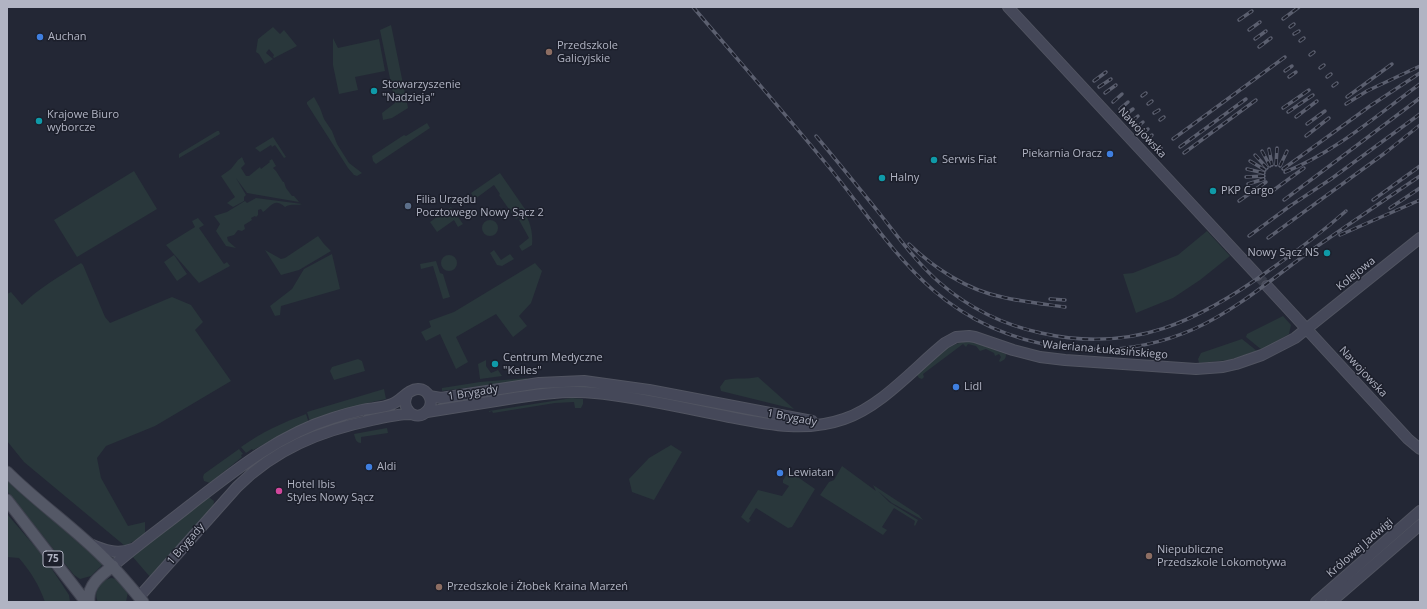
<!DOCTYPE html>
<html>
<head>
<meta charset="utf-8">
<style>
  body { margin:0 }
  #map { position:relative; width:1427px; height:609px; overflow:hidden; background:#232735; font-family:"Open Sans",sans-serif }
  canvas { display:block }
  .frame { position:absolute; inset:0; border:8px solid #b1b4c3; pointer-events:none }
</style>
</head>
<body>
<div id="map">
<canvas width="1427" height="609"></canvas>
<div class="frame"></div>
</div>
<script>
const ctx = document.querySelector('canvas').getContext('2d');
ctx.lineJoin = 'round';
function paint(path, color) {
  ctx.fillStyle = color;
  ctx.fill(path, 'evenodd');
}
function strokePath(path, color, width, dash) {
  ctx.strokeStyle = color;
  ctx.lineWidth = width;
  ctx.lineCap = dash ? 'butt' : 'round';
  ctx.setLineDash(dash || []);
  ctx.stroke(path);
}
function drawText(font, color, halo, rows, align = 'center') {
  ctx.font = font + ' "Open Sans",sans-serif';
  ctx.lineWidth = 3;
  ctx.setLineDash([]);
  ctx.textBaseline = 'middle';
  ctx.strokeStyle = halo;
  ctx.fillStyle = color;
  for (const [text, x, y, turn = 0] of rows) {
    ctx.save();
    ctx.translate(x, y);
    ctx.rotate((+turn || 0) * Math.PI / 180);
    ctx.textAlign = isNaN(turn) ? turn : align;
    if (halo) ctx.strokeText(text, 0, 0);
    ctx.fillText(text, 0, 0);
    ctx.restore();
  }
}
const green = new Path2D(`
  M 391,25 L 408,108 L 392,118 L 383,120 L 382,113 L 395,103 L 380,30 Z
  M 273,27 L 280,34 L 284,30 L 297,46 L 274,58 L 273,57 L 274,55 L 269,49 L 266,53 L 273,59 L 265,64 L 259,54 L 256,52 L 258,39 Z
  M 333,38 L 338,48 L 379,39 L 385,71 L 355,77 L 358,90 L 339,94 L 333,65 Z
  M 314,97 L 320,108 L 324,119 L 332,131 L 337,144 L 349,163 L 362,173 L 357,176 L 354,175 L 348,168 L 307,104 L 307,102 Z
  M 427,123 L 430,128 L 376,164 L 373,161 L 372,156 L 404,135 L 406,136 Z
  M 217,131 L 219,131 L 220,134 L 179,158 L 179,154 Z
  M 273,137 L 286,157 L 284,158 L 275,145 L 272,147 L 271,145 L 260,152 L 255,148 Z
  M 242,157 L 245,164 L 241,168 L 246,176 L 249,176 L 260,167 L 261,169 L 270,162 L 269,161 L 272,159 L 276,166 L 273,168 L 276,171 L 283,182 L 284,182 L 286,188 L 292,196 L 294,196 L 299,202 L 247,193 L 236,178 L 246,195 L 244,197 L 244,201 L 233,207 L 227,203 L 235,197 L 221,176 L 231,169 L 238,160 Z
  M 134,171 L 157,209 L 77,257 L 54,220 Z
  M 500,173 L 527,212 L 516,219 L 499,195 L 500,194 L 494,185 L 475,199 L 471,193 Z
  M 256,198 L 302,204 C 296,206 291,203 285,207 C 274,197 271,207 263,212 L 261,209 L 258,210 L 258,215 L 256,217 L 255,216 L 251,218 L 252,220 L 244,225 L 245,229 L 242,231 L 238,230 L 234,235 L 227,237 L 228,241 L 236,248 L 226,246 L 216,231 L 220,224 L 214,216 L 227,212 L 245,201 L 247,203 Z
  M 451,207 L 463,224 L 458,227 L 454,220 L 437,232 L 430,222 Z
  M 526,216 C 531,223 533,236 532,245 L 522,251 L 519,246 L 529,238 L 519,220 Z
  M 198,218 L 204,225 L 199,228 L 224,264 L 227,262 L 230,266 L 199,283 L 166,245 L 195,227 L 192,221 Z
  M482 228a8 8 0 1 1 16 0a8 8 0 1 1-16 0Z
  M 1207,231 L 1230,256 L 1200,280 L 1173,298 L 1136,313 L 1123,274 L 1133,273 L 1178,255 Z
  M 318,236 L 324,244 L 331,251 L 299,270 L 281,275 L 265,250 L 281,259 L 285,258 Z
  M 494,250 L 501,260 L 510,254 L 514,259 L 502,266 L 497,265 L 490,253 Z
  M 332,254 L 340,289 L 281,306 L 280,315 L 275,316 L 270,306 L 292,289 L 304,269 Z
  M441 263a8 8 0 1 1 16 0a8 8 0 1 1-16 0Z
  M 174,255 L 187,274 L 177,281 L 164,262 Z
  M 436,261 L 440,273 L 443,274 L 450,297 L 443,299 L 433,266 L 421,269 L 420,264 Z
  M 81,263 L 83,265 L 105,317 L 110,323 L 172,297 L 191,305 L 203,322 L 195,330 L 231,381 L 155,426 L 106,446 L 97,458 L 101,478 L 128,526 L 145,522 L 145,535 L 125,546 L 24,462 L 7,441 L 7,294 L 11,292 L 22,305 C 39,288 60,276 81,263 Z
  M 535,263 L 542,271 L 531,303 L 519,316 L 527,326 L 513,337 L 496,314 L 456,337 L 468,362 L 456,369 L 440,334 L 426,341 L 421,332 L 431,327 L 429,321 L 454,312 Z
  M 1283,316 L 1291,325 L 1289,334 L 1262,350 L 1246,337 L 1247,334 Z
  M 1242,339 L 1257,351 L 1229,360 L 1199,363 L 1198,359 L 1201,353 Z
  M 963,342 L 974,342 L 1006,354 C 1006,359 1004,360 1000,362 L 999,361 L 1001,357 L 999,354 L 995,356 L 994,353 L 986,349 L 980,351 L 976,346 L 968,344 L 966,347 L 963,344 L 923,374 L 924,377 L 922,379 L 919,378 L 917,375 L 919,373 C 932,361 946,345 963,342 Z
  M 358,359 L 362,361 L 365,371 L 334,380 L 330,371 L 332,367 Z
  M 486,360 L 486,366 L 491,373 L 498,370 L 502,376 L 480,379 L 478,364 Z
  M 758,377 L 794,409 L 721,391 L 720,387 L 725,380 C 736,377 746,380 758,377 Z
  M 527,378 L 526,380 L 442,391 L 442,388 L 480,382 Z
  M 384,389 L 386,399 L 363,404 L 310,422 L 307,412 Z
  M 572,398 L 583,399 L 583,404 L 581,408 L 575,408 L 574,402 L 555,403 L 493,413 L 492,411 L 489,412 L 489,411 Z
  M 306,414 L 309,423 L 274,439 L 253,450 L 252,449 L 246,453 L 241,447 C 262,432 282,423 306,414 Z
  M 387,428 L 388,433 L 361,437 L 361,443 C 356,443 355,438 354,434 Z
  M 671,445 L 682,452 L 654,500 L 632,492 L 629,479 L 649,458 Z
  M 239,449 L 243,454 L 241,455 L 242,457 L 210,483 L 204,481 L 203,477 L 204,474 Z
  M 842,466 L 876,491 L 873,485 L 919,515 L 923,520 L 892,503 L 878,491 L 889,502 L 918,520 L 915,526 L 914,525 L 915,521 L 894,508 L 882,527 L 887,530 L 883,535 L 820,495 L 829,482 L 834,480 Z
  M 789,471 L 815,489 L 792,527 L 788,528 L 756,508 L 749,519 L 751,520 L 748,523 L 741,517 L 758,490 L 782,496 L 789,486 L 783,483 L 783,480 Z
  M 7,478 L 103,564 L 91,576 L 80,579 L 74,575 L 7,491 Z
  M 207,498 L 210,498 L 214,501 L 213,508 L 151,578 L 132,556 Z
  M 7,514 L 44,557 L 69,595 L 70,602 L 45,602 C 39,585 31,572 19,558 L 7,557 Z
  M 111,578 L 117,579 L 128,592 L 126,602 L 98,602 C 93,591 99,581 111,578 Z`);
const secondaryTunnel = new Path2D(`
  M 1257,275 L 1267,286`);
const secondary = new Path2D(`
  M 1008,7 L 1257,275
  M 1267,286 L 1408,439 L 1420,449
  M 429,396 L 441,398 L 539,383 L 584,381 L 649,390 L 812,421
  M 427,412 C 452,408 477,404 502,400 C 532,395 564,390 595,393 C 639,397 682,408 725,416 C 766,424 804,433 844,419 C 882,406 914,368 945,343 L 956,337 L 969,336 L 975,337 L 1013,350 L 1040,357 L 1065,360 L 1196,369 L 1223,367 L 1236,364 L 1262,355 L 1295,338 L 1420,238
  M 90,544 C 104,550 117,555 132,549
  M 113,566 C 137,545 164,526 189,506 C 234,471 278,435 333,418 C 342,415 353,412 362,410 C 372,408 383,408 392,404 C 401,401 408,389 418,389 C 429,389 435,403 427,411 C 416,423 400,409 407,395
  M 139,597 L 237,487 C 275,449 320,431 372,420 C 385,417 398,414 411,414
  M 1316,602 L 1420,511
  M 1331,602 L 1420,525`);
const primary = new Path2D(`
  M 7,472 C 37,502 72,526 102,556 C 117,570 130,586 143,602
  M 7,500 L 86,602
  M 89,602 C 87,585 101,575 113,566`);
const rail = new Path2D(`
  M 693,7 C 738,60 784,112 828,166 C 862,207 892,254 933,290 C 1004,351 1108,367 1194,329 C 1236,310 1272,279 1309,252 C 1346,226 1383,201 1420,176
  M 1283,19 L 1299,7
  M 1239,20 L 1252,11
  M 1290,27 L 1294,24
  M 1249,30 L 1260,22
  M 1294,34 L 1299,31
  M 1255,39 L 1266,31
  M 1300,41 L 1304,38
  M 1259,47 L 1271,38
  M 1310,55 L 1314,52
  M 1320,68 L 1324,65
  M 1285,71 L 1292,66
  M 1289,77 L 1296,72
  M 1327,77 L 1331,74
  M 1094,81 L 1106,72
  M 1333,86 L 1337,83
  M 1099,87 L 1111,79
  M 1105,93 L 1116,85
  M 1142,96 L 1146,93
  M 1347,97 L 1392,64
  M 1113,102 L 1122,94
  M 1148,104 L 1152,101
  M 1346,104 L 1367,91 L 1420,66
  M 1283,108 L 1309,90
  M 1120,109 L 1128,102
  M 1288,112 L 1313,95
  M 1154,113 L 1159,110
  M 1125,115 L 1133,109
  M 1296,117 L 1317,101
  M 1160,120 L 1164,117
  M 1132,121 L 1138,116
  M 1307,124 L 1325,111
  M 1137,127 L 1143,122
  M 1142,133 L 1148,129
  M 816,136 C 838,162 859,188 880,214 C 899,238 917,263 940,283 C 969,308 1004,325 1041,333 C 1133,354 1199,321 1271,269 C 1297,251 1322,232 1346,211
  M 1306,136 L 1329,118
  M 1148,139 L 1152,135
  M 1173,139 L 1285,57
  M 1180,147 L 1246,99
  M 1269,149 L 1272,165
  M 1158,150 L 1161,148
  M 1262,151 L 1270,166
  M 1184,153 L 1256,100
  M 1255,155 L 1267,168
  M 1250,161 L 1265,170
  M 1276,165 L 1277,148
  M 1280,166 L 1287,151
  M 1247,169 L 1264,173
  M 1283,169 L 1370,106 L 1420,73
  M 1285,172 C 1334,153 1377,115 1420,84
  M 1246,177 L 1264,176
  M 1248,184 L 1264,179
  M 1271,192 L 1304,168
  M 1284,200 L 1420,98
  M 1373,200 L 1420,166
  M 1239,201 L 1266,182
  M 1390,208 L 1420,188
  M 1340,235 L 1420,200
  M 1249,236 L 1290,206 L 1331,179 L 1420,114
  M 1268,238 L 1385,153 L 1420,125
  M 909,244 C 934,268 967,290 1002,297 C 1023,302 1044,304 1065,307
  M 1050,299 L 1065,300`);
const markers = [
  [40,37,4,"#3f7fe0"],
  [549,52,4,"#8d6e63"],
  [374,91,4,"#0f9aa8"],
  [39,121,4,"#0f9aa8"],
  [1110,154,4,"#3f7fe0"],
  [934,160,4,"#0f9aa8"],
  [882,178,4,"#0f9aa8"],
  [1213,191,4,"#0f9aa8"],
  [408,206,4,"#5c6f8a"],
  [1327,253,4,"#0f9aa8"],
  [495,364,4,"#0f9aa8"],
  [956,387,4,"#3f7fe0"],
  [369,467,4,"#3f7fe0"],
  [780,473,4,"#3f7fe0"],
  [279,491,4,"#d1479c"],
  [1149,556,4,"#8d6e63"],
  [439,587,4,"#8d6e63"]
];
const shields = [
  [53,559,20]
];
const shieldNames = [
  ["75",53,559]
];
const poiNames = [
  ["Auchan",48,37],
  ["Przedszkole",557,46],
  ["Galicyjskie",557,59],
  ["Stowarzyszenie",382,85],
  ["\"Nadzieja\"",382,98],
  ["Krajowe Biuro",47,115],
  ["wyborcze",47,128],
  ["Piekarnia Oracz",1102,154,"right"],
  ["Serwis Fiat",942,160],
  ["Halny",890,178],
  ["PKP Cargo",1221,191],
  ["Filia Urzędu",416,200],
  ["Pocztowego Nowy Sącz 2",416,213],
  ["Nowy Sącz NS",1319,253,"right"],
  ["Centrum Medyczne",503,358],
  ["\"Kelles\"",503,371],
  ["Lidl",964,387],
  ["Aldi",377,467],
  ["Lewiatan",788,473],
  ["Hotel Ibis",287,485],
  ["Styles Nowy Sącz",287,498],
  ["Niepubliczne",1157,550],
  ["Przedszkole Lokomotywa",1157,563],
  ["Przedszkole i Żłobek Kraina Marzeń",447,587]
];
const streetNames = [
  ["Nawojowska",1142,133,47],
  ["Kolejowa",1356,274,-39],
  ["Waleriana Łukasińskiego",1105,350,5],
  ["Nawojowska",1363,372,47],
  ["1 Brygady",473,393,-9],
  ["1 Brygady",792,418,11],
  ["1 Brygady",186,544,-49],
  ["Królowej Jadwigi",1360,548,-41]
];
paint(green, '#29373b');
strokePath(secondaryTunnel, '#383c4a', 10, [10, 5]);
strokePath(secondary, '#515461', 12);
strokePath(primary, '#404350', 13);
strokePath(secondary, '#454859', 10);
strokePath(primary, '#545866', 11);
strokePath(rail, '#5b5f6f', 3.5);
strokePath(rail, '#1c1f2b', 2, [6]);
for (const [x, y, r, color] of markers) {
  const dot = new Path2D();
  dot.arc(x, y, r, 0, 2 * Math.PI);
  ctx.fillStyle = color;
  ctx.fill(dot);
  strokePath(dot, '#1c1f2b', 1.5);
}
for (const [x, y, w] of shields) {
  const box = new Path2D();
  box.roundRect(x - w / 2, y - 8, w, 16, 3);
  ctx.fillStyle = '#1c1f2b';
  ctx.fill(box);
  strokePath(box, '#b1b4c3', 1);
}
drawText('bold 10px', '#b1b4c3', null, shieldNames);
drawText('11px', '#b1b4c3', '#1c1f2b', poiNames, 'left');
drawText('11px', '#b1b4c3', '#1c1f2b', streetNames);
</script>
</body>
</html>
